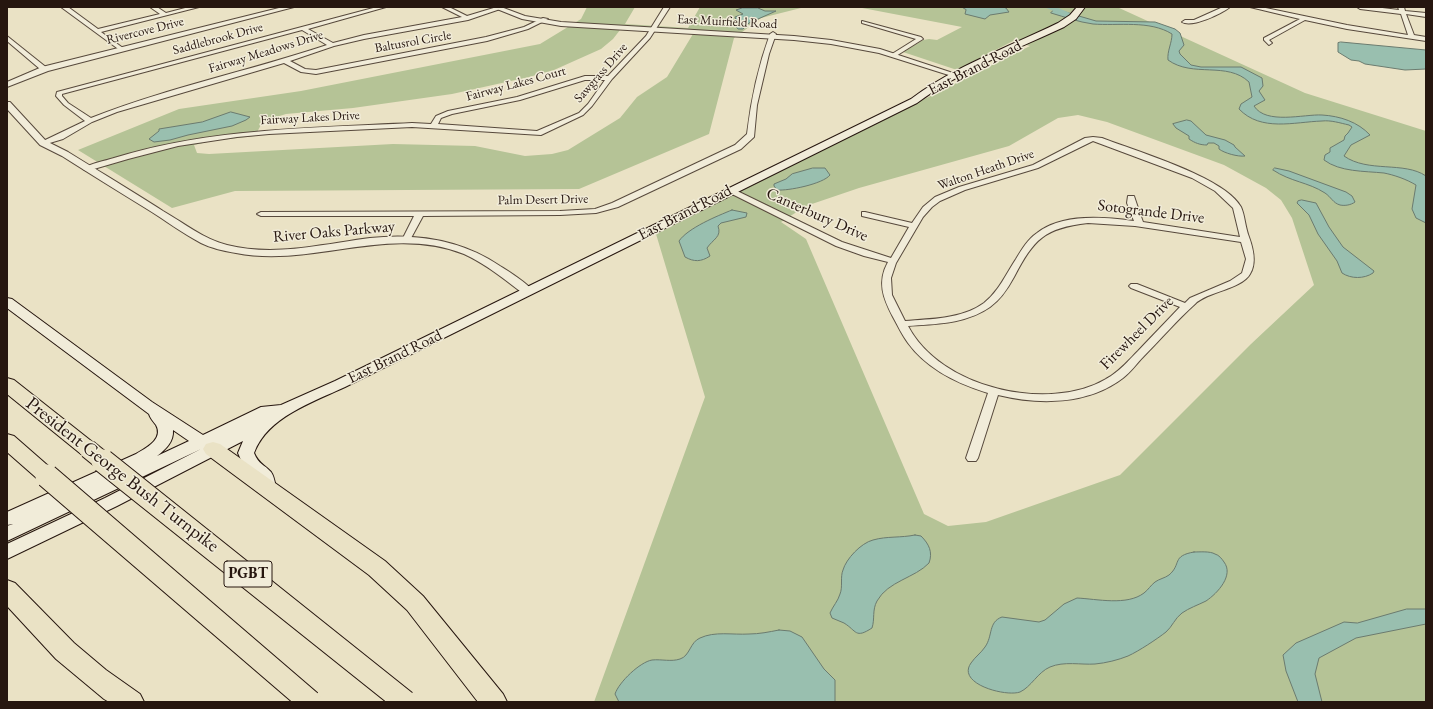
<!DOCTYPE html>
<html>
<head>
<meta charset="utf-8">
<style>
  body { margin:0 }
  #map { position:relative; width:1433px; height:709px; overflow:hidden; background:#eae2c5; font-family:"EB Garamond",serif }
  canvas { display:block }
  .frame { position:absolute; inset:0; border:8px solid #26160f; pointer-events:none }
</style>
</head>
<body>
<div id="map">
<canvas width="1433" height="709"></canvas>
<div class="frame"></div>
</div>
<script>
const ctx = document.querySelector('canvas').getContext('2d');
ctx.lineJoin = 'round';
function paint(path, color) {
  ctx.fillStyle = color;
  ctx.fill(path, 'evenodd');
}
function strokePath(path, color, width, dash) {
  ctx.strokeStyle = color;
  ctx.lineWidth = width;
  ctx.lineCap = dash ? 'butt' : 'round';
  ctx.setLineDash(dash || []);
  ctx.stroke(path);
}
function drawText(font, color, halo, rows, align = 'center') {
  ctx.font = font + ' "EB Garamond",serif';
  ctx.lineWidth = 3;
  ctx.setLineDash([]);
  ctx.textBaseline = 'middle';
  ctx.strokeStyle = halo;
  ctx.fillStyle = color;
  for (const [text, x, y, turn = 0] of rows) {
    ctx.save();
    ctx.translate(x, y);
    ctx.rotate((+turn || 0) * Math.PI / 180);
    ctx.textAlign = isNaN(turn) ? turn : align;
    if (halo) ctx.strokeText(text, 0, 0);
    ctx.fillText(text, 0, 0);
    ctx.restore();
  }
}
const green = new Path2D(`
  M 587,7 L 635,7 L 625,24 L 688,28 L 700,7 L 805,7 L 761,18 L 734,38 L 709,134 L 579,189 L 235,191 L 172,208 L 78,150 L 179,109 L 301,91 L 540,44 L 581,19 ZM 620,30 L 693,34 L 667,77 L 637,97 L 620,118 L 568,150 L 552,154 L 525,156 L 475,146 L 393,144 L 209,154 L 197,153 L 194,145 L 212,141 L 255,136 L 263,121 L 286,114 L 353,108 L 452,94 L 529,77 L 554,70 L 601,49 L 613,39 Z
  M 857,7 L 1117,7 L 1305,93 L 1426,131 L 1426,702 L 594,702 L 705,397 L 656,234 L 1030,46 L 1013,41 L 957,70 L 903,52 L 923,40 L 929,39 L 937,40 L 962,27 ZM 1078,115 L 1107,122 L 1224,165 L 1266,188 L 1281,200 L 1292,218 L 1314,285 L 1251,344 L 1120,475 L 986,522 L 948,526 L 924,514 L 806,239 L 781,222 L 806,206 L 859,188 L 1009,146 L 1058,118 Z`);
const water = new Path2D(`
  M 962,7 L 1003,7 L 1006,8 L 1009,12 L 990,15 L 985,19 L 965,14 L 966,10 Z
  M 758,8 L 765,11 L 776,11 L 749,23 L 743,29 L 738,29 L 733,23 L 736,20 L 735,17 L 743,14 L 736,10 L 742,8 Z
  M 1055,9 L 1096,21 L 1155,22 L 1175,29 L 1180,33 L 1184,45 L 1179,51 L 1180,54 L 1191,65 L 1201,67 L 1241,67 L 1262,78 L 1263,86 L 1259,91 L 1265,100 L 1254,106 C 1266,125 1304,114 1322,115 C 1340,116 1358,122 1370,135 L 1351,145 L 1344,156 C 1368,173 1404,161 1426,176 L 1426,223 L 1416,218 L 1412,209 L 1416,185 C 1406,179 1394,175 1384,173 C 1364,171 1340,172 1324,160 L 1325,155 L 1330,152 L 1330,148 L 1344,140 L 1345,136 L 1348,133 L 1352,127 L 1349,125 C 1340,123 1331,120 1322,121 C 1294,122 1261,132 1239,109 L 1241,104 L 1252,97 L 1249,82 C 1227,61 1193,78 1168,60 C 1167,51 1172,43 1172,34 C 1150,20 1118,26 1093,24 C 1078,22 1065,17 1051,13 Z
  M 1341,42 L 1426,50 L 1426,69 L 1405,70 L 1365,64 L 1359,61 L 1351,60 L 1338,52 L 1338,43 Z
  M 231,112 L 250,117 L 246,120 L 232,126 L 188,135 L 170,140 L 154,142 L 149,139 L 159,131 L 159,129 L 202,122 Z
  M 1187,120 L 1191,121 L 1206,135 L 1225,140 L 1234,145 L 1235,147 L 1245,156 C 1238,157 1224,153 1219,149 L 1219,146 L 1214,143 L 1208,143 L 1207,145 C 1200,145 1195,143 1189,139 L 1189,136 L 1176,128 L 1173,124 Z
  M 813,168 L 825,168 L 830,175 C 823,184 788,191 777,190 L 774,186 L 774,184 L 786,179 L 792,174 Z
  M 1275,168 L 1289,171 L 1346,192 L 1352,196 L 1355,202 C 1351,205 1345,206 1340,205 C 1333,203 1331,197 1325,193 C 1308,182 1291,182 1273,170 Z
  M 1302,200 L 1316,203 L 1329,227 L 1343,247 L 1374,271 L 1373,273 C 1364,279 1351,279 1342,273 L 1337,261 L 1318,234 L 1309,215 L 1297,203 L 1298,201 Z
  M 732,210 L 747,213 L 746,217 L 721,223 L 718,226 C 722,237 713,239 707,248 L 710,256 C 701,262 694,262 685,257 L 679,241 C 688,228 717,216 732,210 Z
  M 915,535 L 921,536 C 929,544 933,552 929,563 C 915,578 888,581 877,601 C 872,610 875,619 872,628 C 855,639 857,631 844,623 C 840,621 836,620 832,618 L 830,613 C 833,606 838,601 840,594 C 843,587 840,577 843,570 C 846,559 861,543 873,540 C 887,536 901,538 915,535 Z
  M 1194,552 C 1200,552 1210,551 1215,554 C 1219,555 1222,559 1224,562 C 1234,575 1218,593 1206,601 C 1198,605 1189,608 1182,613 C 1175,618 1172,627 1166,632 C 1157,639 1139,651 1128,656 C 1118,660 1106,663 1095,664 C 1081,665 1064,661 1050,667 C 1038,672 1031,687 1020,692 C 1006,697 956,684 971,663 C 975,657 981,653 985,647 C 993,636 988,622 1002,617 L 1039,622 L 1045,620 L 1064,604 L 1077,598 C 1097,599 1127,606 1144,593 C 1148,590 1151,585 1155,582 C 1159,579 1165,578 1169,575 C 1182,564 1171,556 1194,552 Z
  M 1407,609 L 1426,609 L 1426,624 L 1356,638 L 1319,658 L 1315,674 L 1322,702 L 1298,702 L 1286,671 L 1283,655 L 1296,643 L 1344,622 L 1357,623 Z
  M 779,630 L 790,631 L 802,637 L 824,669 L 835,680 L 835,702 L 619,702 L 615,694 C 619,682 640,662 652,660 C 662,659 671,662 680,659 C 690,656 690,642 700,638 C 715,631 732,635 749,634 C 759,634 769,632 779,630 Z`);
const river = new Path2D(`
  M 1044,7 L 1056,7 L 1077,16 L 1076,18 L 1070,18 Z`);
const minor = new Path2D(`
  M 61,7 L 68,7 L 98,29 L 160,14 L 150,7 L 157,7 L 166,13 L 189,7 L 199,7 L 101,32 L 123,48 L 124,49 L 121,51 Z
  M 377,7 L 386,7 L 308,29 L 333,43 L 364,35 L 462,17 L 442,7 L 449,7 L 467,16 L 497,7 L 506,7 L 468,20 L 364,39 L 334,46 L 290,61 L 305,69 L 316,70 L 486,37 L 524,27 L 543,18 L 548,19 L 528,29 L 487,41 L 316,74 L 301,72 L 284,63 L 117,112 L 92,122 L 63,139 L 43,145 L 39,143 L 85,121 L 64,105 L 56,96 L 57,92 ZM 302,30 L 327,45 C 249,71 167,88 91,118 L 68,103 L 62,96 L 62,94 Z
  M 664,7 L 670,7 L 650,38 L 612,79 L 592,106 L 583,115 L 541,135 L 412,127 L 269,134 L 237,137 L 178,146 L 128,159 L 87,171 L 83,169 C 90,163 105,161 114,158 C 211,128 312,128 412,123 L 431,124 L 436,116 L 448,111 L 517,97 L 585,76 L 608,76 L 646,36 ZM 585,80 L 605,80 L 588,104 L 579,113 L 537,131 L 438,124 L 441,118 L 452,114 L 520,100 Z
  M 1223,7 L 1230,7 C 1221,14 1192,28 1182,22 L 1185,20 L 1194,20 Z
  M 1250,7 L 1261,7 L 1347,25 L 1408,35 L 1401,14 L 1360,9 L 1357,7 L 1374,7 L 1399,10 L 1398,7 L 1404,7 L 1405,11 L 1426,13 L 1426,17 L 1406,14 L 1414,35 L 1426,37 L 1426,41 L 1347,29 L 1305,20 L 1269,40 L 1272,43 L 1269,45 L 1264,40 L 1264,38 L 1300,19 Z
  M 862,21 L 921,37 L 923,39 L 896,56 L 892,56 L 892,54 L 916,39 L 862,23 Z
  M 773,32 L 776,34 L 769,54 L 757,105 L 754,137 L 741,149 L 618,207 L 596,213 L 560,215 L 423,216 L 410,240 L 406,243 L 402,240 L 414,216 L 261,216 L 257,214 L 261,212 L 560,211 L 595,209 L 612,203 L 735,145 L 747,134 C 751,100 758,67 770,34 Z
  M 7,36 L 47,68 L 47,70 L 40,69 L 7,41 Z
  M 1093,137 L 1102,138 C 1135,151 1225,177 1241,207 C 1245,216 1245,227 1249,237 C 1253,248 1257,263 1250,274 C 1242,289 1206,292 1195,304 C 1177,320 1161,339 1144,356 C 1137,363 1131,372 1123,378 C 1088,405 1039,405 998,395 L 978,458 L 976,461 L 968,461 L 966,458 L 988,393 C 958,384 927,369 908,343 C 902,335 898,326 893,317 C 883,298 877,282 888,262 L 864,256 L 836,246 L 726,191 L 730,189 L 733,189 L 842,242 L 891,258 L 909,227 L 862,216 L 862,212 L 865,212 L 912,223 L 923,207 L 935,197 L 959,187 L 1033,165 L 1085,138 ZM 1093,141 L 1192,178 L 1215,191 L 1233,208 L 1240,237 L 1143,222 C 1140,214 1137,205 1134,196 L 1128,196 L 1127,203 L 1134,221 C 1105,217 1062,213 1037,233 C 1028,239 1022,249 1016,259 C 1006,274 999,291 984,303 C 962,319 931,319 905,321 L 892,295 L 891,278 L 896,263 L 923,217 L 932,207 L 940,201 L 965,190 L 1038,168 ZM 1088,223 L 1135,226 L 1241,242 L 1246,259 L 1242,273 L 1230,281 L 1190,298 L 1185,303 L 1137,284 L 1131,284 L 1129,286 L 1131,288 L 1180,307 C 1166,322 1152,336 1138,351 C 1128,361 1119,372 1106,379 C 1048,413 940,388 908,326 C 935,324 966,324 990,307 C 1001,299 1008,288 1014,277 C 1034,239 1044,228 1088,223 Z`);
const tertiary = new Path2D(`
  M 283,7 L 294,7 L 48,71 L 7,87 L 7,82 L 42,67 Z
  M 492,7 L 501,7 L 525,16 L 561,22 L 794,36 L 831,40 L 880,49 L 959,75 L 955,77 L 879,53 L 831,44 L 794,40 L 561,26 L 522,19 Z
  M 7,102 L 10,102 L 46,141 L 68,152 C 100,172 132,191 163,211 C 184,223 203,239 227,245 C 275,257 322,244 370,238 C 416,233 462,240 500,266 C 511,273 526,282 534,292 L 528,295 L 524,294 C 505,280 486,264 464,254 C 389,224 312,268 236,253 C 224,251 211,248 201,243 C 182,233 165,220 147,209 C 118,191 90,174 62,156 L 40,145 L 7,109 Z`);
const secondary = new Path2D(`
  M 1077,7 L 1085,7 L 1076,19 L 1064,27 C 1015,50 961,70 917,103 L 345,387 C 313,402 267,417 254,453 C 259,465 264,464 271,472 C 274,476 275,483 276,488 L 274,492 L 268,494 L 262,492 L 258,479 L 245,469 L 238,453 L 243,441 L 117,506 L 7,559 L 7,544 L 105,498 L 201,449 L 7,541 L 7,526 L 13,524 L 7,525 L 7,512 L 136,454 C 146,448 164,439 156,425 C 153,421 150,418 149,414 L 7,308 L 7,298 L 12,299 L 152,402 L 203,435 L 261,407 L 281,405 L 335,381 L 911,99 C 955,66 1009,47 1058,23 L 1070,15 ZM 173,430 L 189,441 L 157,456 C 165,450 174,442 173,430 Z`);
const motorway = new Path2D(`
  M 7,378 L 14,380 L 95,444 L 98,449 L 95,454 L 88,456 L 81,454 L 7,394 Z
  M 7,434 L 14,436 L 54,471 L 57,476 L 54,481 L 47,484 L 40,481 L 7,452 Z
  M 213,442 L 220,444 L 385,561 L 423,596 L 503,694 L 507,702 L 478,702 L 407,610 L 369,575 L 206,454 L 203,449 L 206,444 Z
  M 7,580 L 15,583 L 74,643 L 106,670 L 140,694 L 144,702 L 109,702 L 104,699 L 56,659 L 7,606 Z`);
const motorwayBridgeFar1 = new Path2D(`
  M 88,449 L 104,462`);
const motorwayBridge = new Path2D(`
  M 103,461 L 405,702
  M 47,476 L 310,702`);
const farStreetnames = [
  ["East Muirfield Road",727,22,3],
  ["Rivercove Drive",145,31,-14],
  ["Saddlebrook Drive",218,39,-15],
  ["Baltusrol Circle",413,42,-10],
  ["Fairway Meadows Drive",266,52,-17],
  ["Sawgrass Drive",601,73,-49],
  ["Fairway Lakes Court",516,84,-15],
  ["Fairway Lakes Drive",310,118,-3],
  ["Walton Heath Drive",986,170,-19],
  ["Palm Desert Drive",543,200,-1]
];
const shields = [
  [248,574,48]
];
const shieldNames = [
  ["PGBT",248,574]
];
const streetNames = [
  ["East Brand Road",975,68,-27],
  ["Sotogrande Drive",1151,212,7],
  ["East Brand Road",685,213,-27],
  ["Canterbury Drive",817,215,24],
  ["River Oaks Parkway",334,232,-5],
  ["Firewheel Drive",1137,333,-45],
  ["East Brand Road",395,357,-26]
];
const nearStreetnames = [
  ["President George Bush Turnpike",122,475,38]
];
paint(green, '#b5c396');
paint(water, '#99bfaf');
strokePath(water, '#6b7b6f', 1);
paint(river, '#99bfaf');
strokePath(minor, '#57493c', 2);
strokePath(tertiary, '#57493c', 2);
strokePath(secondary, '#26160f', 2);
strokePath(motorway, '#26160f', 2);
paint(minor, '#f1ecd9');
paint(tertiary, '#f1ecd9');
paint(secondary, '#f1ecd9');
paint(motorway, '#eae2c5');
strokePath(motorwayBridgeFar1, '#26160f', 20, []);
strokePath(motorwayBridge, '#26160f', 25, []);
strokePath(motorwayBridgeFar1, '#eae2c5', 18);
strokePath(motorwayBridge, '#eae2c5', 23);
drawText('13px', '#26160f', '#f1ecd9', farStreetnames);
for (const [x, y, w] of shields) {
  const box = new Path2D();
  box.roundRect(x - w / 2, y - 13, w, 26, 3);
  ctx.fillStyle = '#f1ecd9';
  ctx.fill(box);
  strokePath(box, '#26160f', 1);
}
drawText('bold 15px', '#26160f', null, shieldNames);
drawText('16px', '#26160f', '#f1ecd9', streetNames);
drawText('19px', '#26160f', '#f1ecd9', nearStreetnames);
</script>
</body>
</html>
